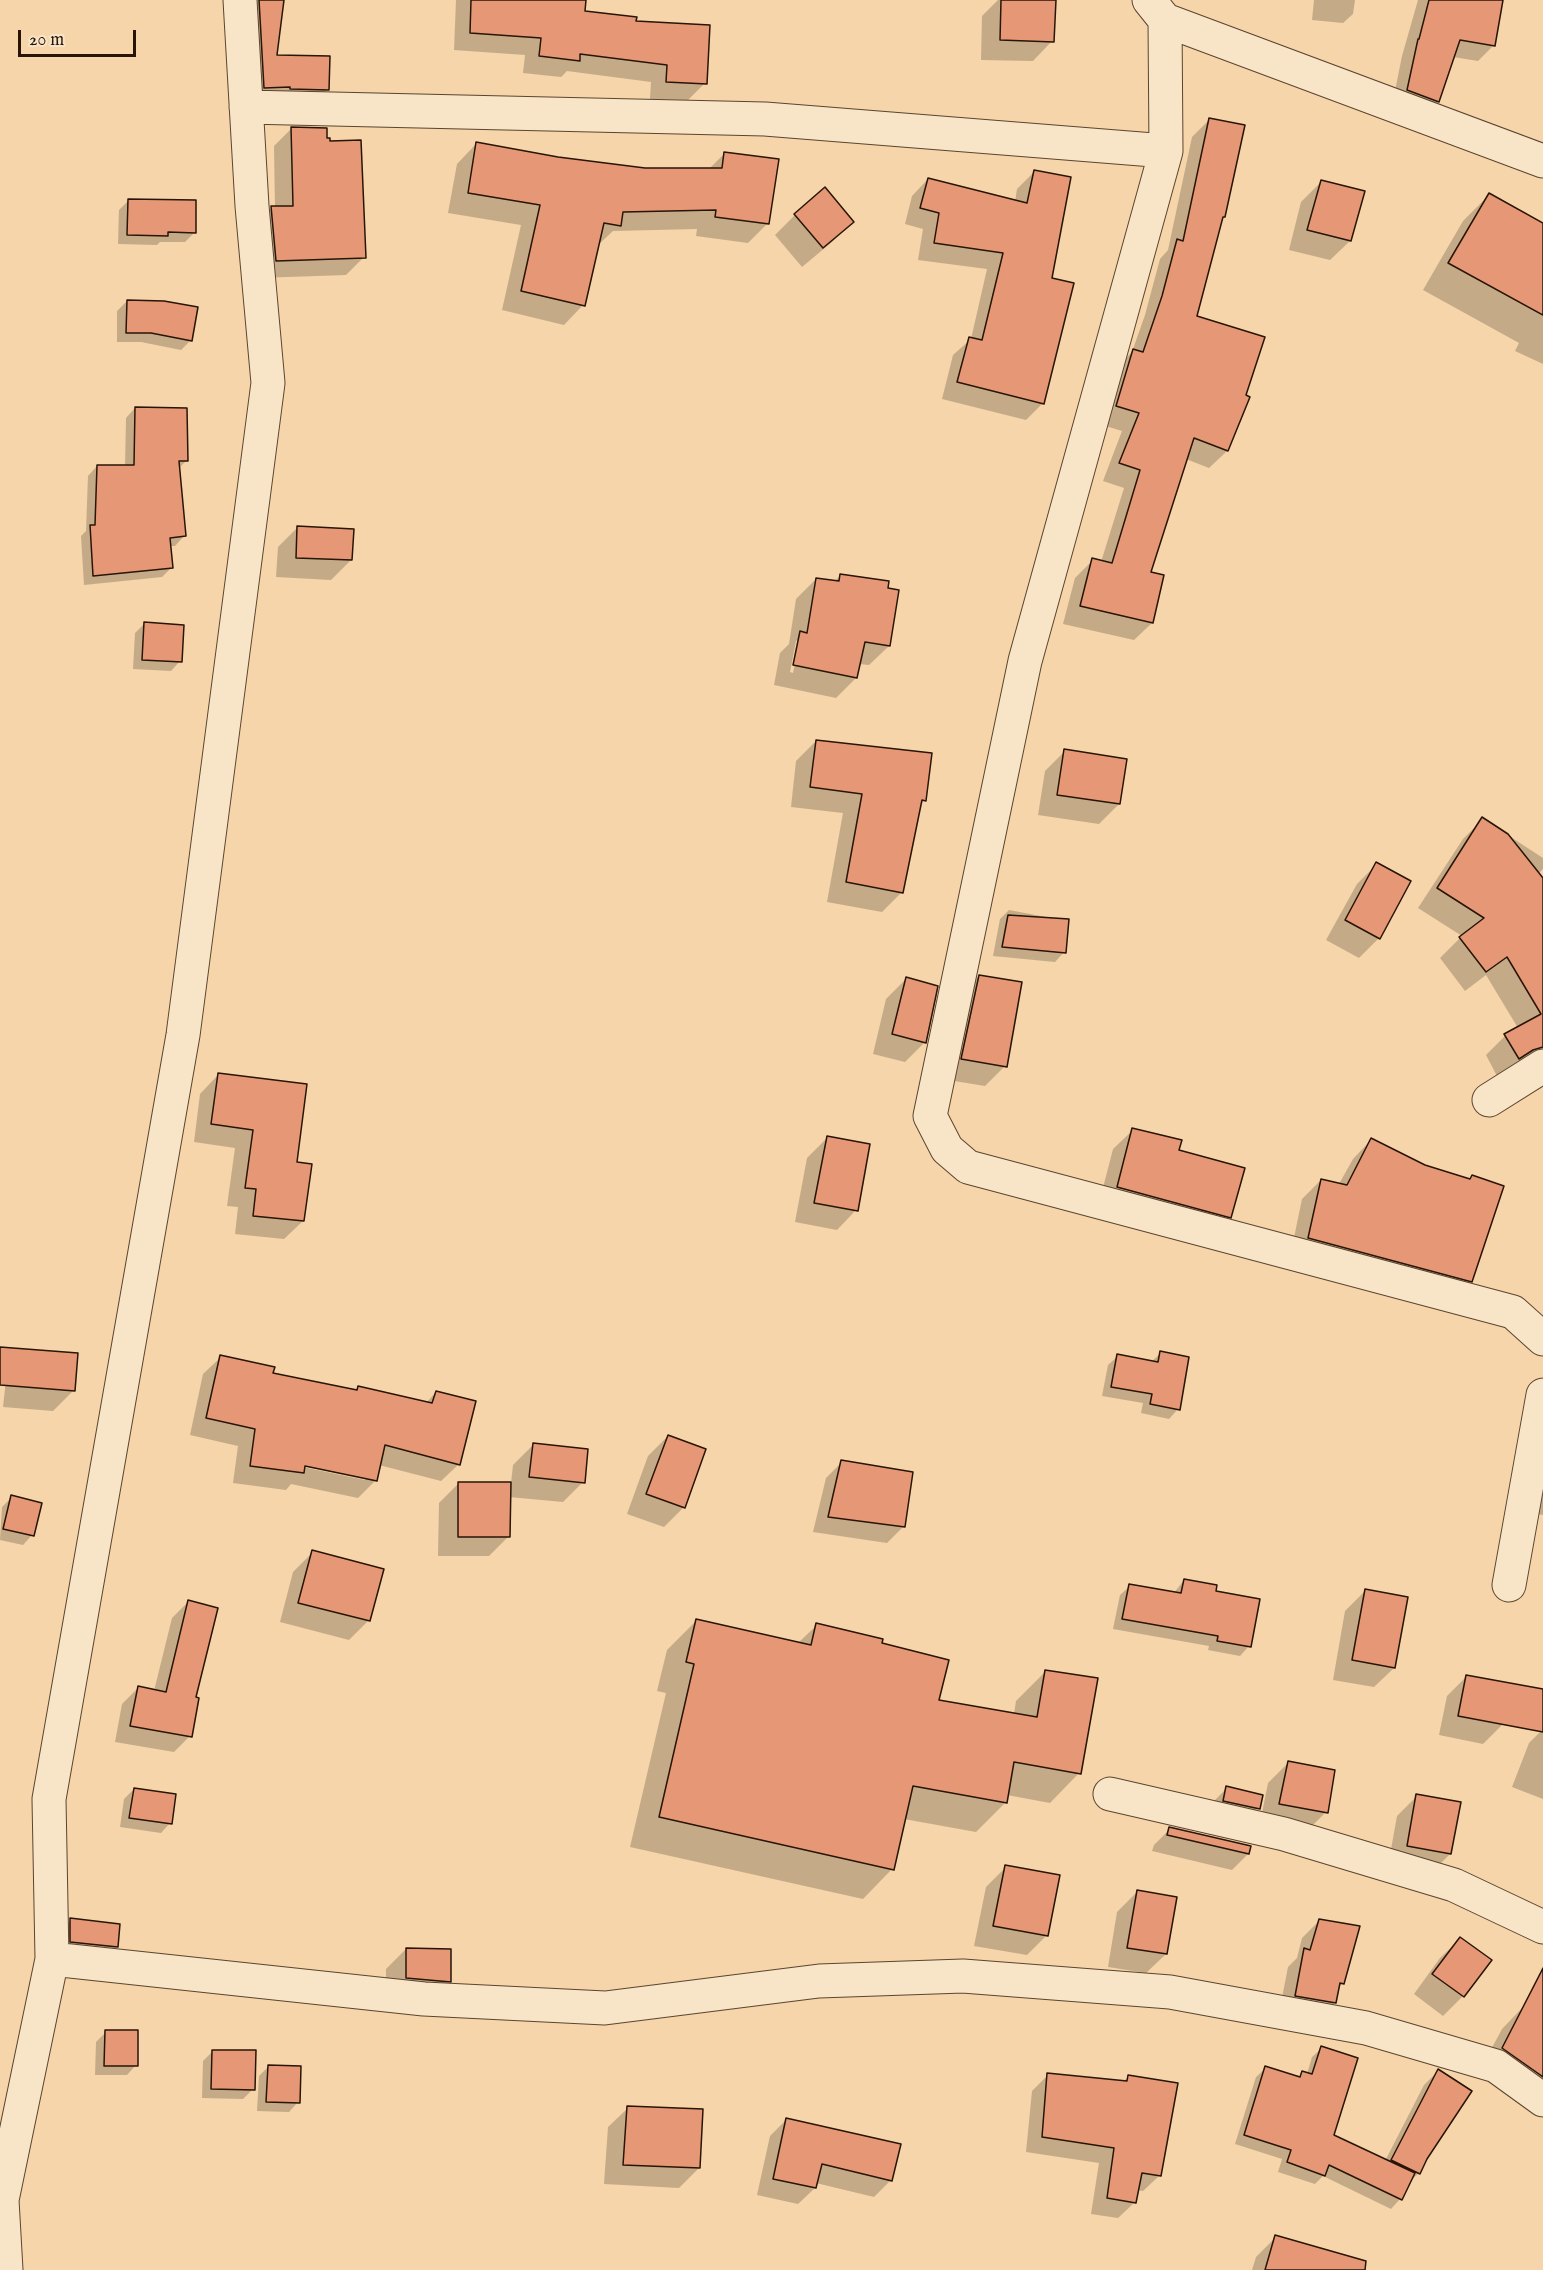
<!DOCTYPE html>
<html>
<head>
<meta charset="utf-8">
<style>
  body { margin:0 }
  #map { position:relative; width:1543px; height:2270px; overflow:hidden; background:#f5d5a9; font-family:"IM FELL English",serif }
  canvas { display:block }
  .scale { position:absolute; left:18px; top:30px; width:118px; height:27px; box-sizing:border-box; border:3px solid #281507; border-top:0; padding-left:8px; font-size:18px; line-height:21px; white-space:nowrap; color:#281507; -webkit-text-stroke:4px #f8e4c7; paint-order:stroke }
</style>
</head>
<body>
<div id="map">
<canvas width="1543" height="2270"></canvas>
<div class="scale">20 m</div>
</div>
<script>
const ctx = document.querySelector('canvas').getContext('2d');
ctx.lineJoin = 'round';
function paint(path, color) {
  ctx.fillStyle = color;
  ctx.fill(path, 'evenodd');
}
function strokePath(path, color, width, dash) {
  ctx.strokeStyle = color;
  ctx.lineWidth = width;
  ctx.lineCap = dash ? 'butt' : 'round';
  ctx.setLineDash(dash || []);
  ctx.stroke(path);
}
const shadow = new Path2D(`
  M 246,0 L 282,0 L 275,56 L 327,90 L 317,99 L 255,97 Z
  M 456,0 L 585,0 L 583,13 L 635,22 L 705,83 L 688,100 L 650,99 L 651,82 L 567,71 L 561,77 L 523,73 L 525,55 L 454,50 Z
  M 998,0 L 1054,0 L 1052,41 L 1033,61 L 981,60 L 982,16 Z
  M 1314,0 L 1355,0 L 1353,14 L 1343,23 L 1312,20 Z
  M 1418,0 L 1501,0 L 1494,45 L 1478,61 L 1453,57 L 1438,102 L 1422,117 L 1392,106 L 1402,56 Z
  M 1209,120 L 1224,217 L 1221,219 L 1195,317 L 1244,396 L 1248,398 L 1227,451 L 1209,468 L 1186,459 L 1149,573 L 1152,623 L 1134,640 L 1063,624 L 1075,578 L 1093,560 L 1101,562 L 1124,488 L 1103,481 L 1122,431 L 1099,424 L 1115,369 L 1132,352 L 1145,315 L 1160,259 L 1168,250 L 1192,137 Z
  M 292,128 L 325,140 L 364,257 L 346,275 L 258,278 L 253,226 L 272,208 L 275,208 L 274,146 Z
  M 476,144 L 557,159 L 645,170 L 709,169 L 725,153 L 768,223 L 748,243 L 696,236 L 697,229 L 613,231 L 598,245 L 583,305 L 564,325 L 502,310 L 521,225 L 448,213 L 457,164 Z
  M 1034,172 L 1043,403 L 1026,420 L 942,399 L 953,355 L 971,339 L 987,269 L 918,260 L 923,229 L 905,224 L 912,196 L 928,179 L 1015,202 L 1017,189 Z
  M 1321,182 L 1350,241 L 1330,260 L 1289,250 L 1301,202 Z
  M 1489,195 L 1543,225 L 1543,364 L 1515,351 L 1519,343 L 1423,290 L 1463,221 Z
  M 129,200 L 195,232 L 185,242 L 160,242 L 157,245 L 118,244 L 119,210 Z
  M 795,215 L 852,222 L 832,242 L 802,267 L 775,235 Z
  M 127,301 L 191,340 L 181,350 L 141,342 L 117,342 L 117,311 Z
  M 135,408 L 186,461 L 178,469 L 184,536 L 175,546 L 170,546 L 172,567 L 162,577 L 84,585 L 81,536 L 86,531 L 88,476 L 97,466 L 125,467 L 126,418 Z
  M 298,527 L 351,560 L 331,580 L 276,577 L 278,547 Z
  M 841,575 L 889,646 L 869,665 L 859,664 L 856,678 L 836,698 L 774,685 L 780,653 L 789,644 L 796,599 L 816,579 L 834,582 ZM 800,638 L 793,673 L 790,672 L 796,641 Z
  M 144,624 L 180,661 L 171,671 L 133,669 L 135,633 Z
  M 816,741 L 925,800 L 919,805 L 902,892 L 882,912 L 827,902 L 843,813 L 791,807 L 796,761 Z
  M 1065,751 L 1119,804 L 1099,824 L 1038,815 L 1045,771 Z
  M 1483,819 L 1543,858 L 1543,869 L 1538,874 L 1543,880 L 1543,1064 L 1498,1078 L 1486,1055 L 1505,1036 L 1518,1028 L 1486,975 L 1465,991 L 1440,958 L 1462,936 L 1418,908 L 1463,839 Z
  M 1377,864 L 1379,938 L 1359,958 L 1326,940 L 1357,884 Z
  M 1009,910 L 1067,921 L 1064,952 L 1055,962 L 993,956 L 1000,919 Z
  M 979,976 L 1005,1066 L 985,1086 L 942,1079 L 959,996 Z
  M 906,979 L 925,1042 L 905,1062 L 873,1054 L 886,999 Z
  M 218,1075 L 295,1163 L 303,1221 L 284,1239 L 235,1234 L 238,1207 L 227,1206 L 235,1148 L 194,1142 L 200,1094 Z
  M 1133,1130 L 1177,1151 L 1230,1217 L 1210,1237 L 1098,1207 L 1113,1149 Z
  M 827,1138 L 856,1210 L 837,1230 L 795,1222 L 807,1158 Z
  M 1371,1140 L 1425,1167 L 1469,1180 L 1472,1177 L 1471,1281 L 1452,1300 L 1290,1257 L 1302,1199 L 1321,1180 L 1339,1184 L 1353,1159 Z
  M 1161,1353 L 1178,1409 L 1169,1419 L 1141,1413 L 1143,1403 L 1102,1396 L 1108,1365 L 1118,1356 L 1151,1362 Z
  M 221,1357 L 271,1374 L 355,1391 L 358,1388 L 426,1403 L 436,1392 L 459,1464 L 441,1481 L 379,1465 L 376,1480 L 358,1498 L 291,1484 L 286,1490 L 233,1483 L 238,1446 L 190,1435 L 203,1374 ZM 298,1463 L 365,1477 L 365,1480 L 298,1466 Z
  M 7,1371 L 73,1391 L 53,1411 L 3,1407 Z
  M 668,1436 L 684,1507 L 664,1527 L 627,1514 L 648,1456 Z
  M 533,1445 L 583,1482 L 563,1502 L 509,1497 L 509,1536 L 489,1556 L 438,1556 L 439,1503 L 459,1483 L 511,1483 L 513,1465 Z
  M 842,1462 L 903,1527 L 887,1543 L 813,1532 L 826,1478 Z
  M 1543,1462 L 1543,1515 L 1526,1512 Z
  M 12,1497 L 32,1535 L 23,1545 L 0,1540 L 2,1507 Z
  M 313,1552 L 369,1620 L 349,1640 L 280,1622 L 293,1572 Z
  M 1184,1580 L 1214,1593 L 1249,1646 L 1240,1656 L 1208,1650 L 1209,1646 L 1113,1629 L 1120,1595 L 1130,1586 L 1174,1593 Z
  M 1365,1591 L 1394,1668 L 1374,1687 L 1333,1680 L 1345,1611 Z
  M 188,1602 L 194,1699 L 190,1736 L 174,1752 L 115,1742 L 122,1704 L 138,1688 L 154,1691 L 172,1618 Z
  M 696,1621 L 798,1643 L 817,1625 L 880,1644 L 937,1701 L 1014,1714 L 1016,1701 L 1046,1671 L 1079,1773 L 1050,1803 L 1007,1795 L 1006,1802 L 976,1832 L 904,1819 L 892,1869 L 863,1899 L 630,1847 L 666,1693 L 657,1691 L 667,1650 Z
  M 1467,1676 L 1503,1724 L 1483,1744 L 1439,1735 L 1447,1696 Z
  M 1543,1729 L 1543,1799 L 1512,1787 L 1529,1743 Z
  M 1288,1763 L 1326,1812 L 1306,1832 L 1260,1823 L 1268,1783 Z
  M 1227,1788 L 1258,1808 L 1239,1828 L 1207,1808 Z
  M 134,1789 L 170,1823 L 161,1833 L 120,1827 L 124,1799 Z
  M 1417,1796 L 1450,1854 L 1430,1874 L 1388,1866 L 1397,1816 Z
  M 1170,1829 L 1248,1854 L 1232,1870 L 1152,1851 L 1154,1845 Z
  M 1006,1867 L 1047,1935 L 1027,1955 L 974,1946 L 986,1887 Z
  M 1137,1892 L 1166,1954 L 1146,1973 L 1108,1967 L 1117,1912 Z
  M 71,1920 L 116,1947 L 107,1956 L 61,1951 L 61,1929 Z
  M 1319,1921 L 1343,1983 L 1337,1989 L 1334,2003 L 1317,2020 L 1279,2013 L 1288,1967 L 1297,1958 L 1302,1938 Z
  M 1460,1939 L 1490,1960 L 1463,1996 L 1443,2016 L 1414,1994 L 1440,1958 Z
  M 406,1949 L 449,1981 L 429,2001 L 386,1998 L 386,1969 Z
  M 1525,2005 L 1543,2012 L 1543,2105 L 1479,2072 L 1502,2029 Z
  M 106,2032 L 136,2065 L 127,2075 L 95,2075 L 96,2042 Z
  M 1322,2048 L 1332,2136 L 1385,2161 L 1424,2085 L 1438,2071 L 1426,2159 L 1419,2173 L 1409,2182 L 1400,2199 L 1391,2209 L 1323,2176 L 1315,2184 L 1278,2172 L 1282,2159 L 1235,2144 L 1256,2077 L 1266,2068 L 1298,2078 L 1303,2072 L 1307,2074 L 1312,2057 Z
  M 212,2052 L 253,2089 L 243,2099 L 202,2098 L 203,2061 Z
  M 268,2067 L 298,2102 L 289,2112 L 257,2111 L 259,2076 Z
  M 1048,2075 L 1123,2082 L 1129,2076 L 1160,2175 L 1143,2191 L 1137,2190 L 1135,2202 L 1118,2218 L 1091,2214 L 1099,2163 L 1026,2152 L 1032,2091 Z
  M 628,2108 L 699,2168 L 679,2188 L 604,2184 L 608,2127 Z
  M 787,2119 L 891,2180 L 874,2197 L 816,2183 L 815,2188 L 798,2204 L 757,2195 L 770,2136 Z
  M 1276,2237 L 1311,2270 L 1252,2270 L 1256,2257 Z`);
const building = new Path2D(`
  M 259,0 L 284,0 L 277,55 L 330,56 L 329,90 L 290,89 L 290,87 L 264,88 Z
  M 471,0 L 586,0 L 585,11 L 637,17 L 636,21 L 710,25 L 707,84 L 666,82 L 667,65 L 580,54 L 580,61 L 539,56 L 541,38 L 470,33 Z
  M 1001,0 L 1056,0 L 1054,42 L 1000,40 Z
  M 1429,0 L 1503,0 L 1495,46 L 1460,40 L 1439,102 L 1407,90 L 1418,39 L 1419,39 Z
  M 1209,118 L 1245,125 L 1225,217 L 1223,217 L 1197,316 L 1265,337 L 1246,395 L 1250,397 L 1228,451 L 1194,438 L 1151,572 L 1164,575 L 1153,623 L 1080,606 L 1092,558 L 1112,563 L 1140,470 L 1119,463 L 1139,413 L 1116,406 L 1133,349 L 1143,352 L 1162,296 L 1177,239 L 1183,241 Z
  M 291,127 L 327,128 L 327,138 L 330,138 L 330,141 L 361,140 L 366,258 L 276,261 L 271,206 L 293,206 Z
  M 476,142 L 558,157 L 645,168 L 722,168 L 724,152 L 779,159 L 769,224 L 715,217 L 716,210 L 623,212 L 621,226 L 604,223 L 585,306 L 521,291 L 540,205 L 468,193 Z
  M 1034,170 L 1071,177 L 1052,278 L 1074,283 L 1044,404 L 957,382 L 969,337 L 982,340 L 1003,253 L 934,243 L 939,213 L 920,208 L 928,178 L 1027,203 Z
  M 1321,180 L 1365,191 L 1351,241 L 1307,230 Z
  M 825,187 L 854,222 L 823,248 L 794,214 Z
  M 1489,193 L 1543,223 L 1543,315 L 1448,263 Z
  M 128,199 L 196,200 L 196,233 L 168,232 L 168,236 L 127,235 Z
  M 127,300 L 164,301 L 198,307 L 192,341 L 151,333 L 126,333 Z
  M 135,407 L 187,408 L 188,461 L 179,461 L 186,536 L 170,538 L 173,568 L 93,576 L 90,525 L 95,525 L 97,465 L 134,465 Z
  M 297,526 L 354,529 L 352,560 L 296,558 Z
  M 840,574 L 889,581 L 888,588 L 899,590 L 890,646 L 865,642 L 857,678 L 793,665 L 800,631 L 807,633 L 816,578 L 839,581 Z
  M 144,622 L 184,625 L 182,662 L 142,660 Z
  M 816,740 L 932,753 L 926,801 L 922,800 L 903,893 L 846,882 L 862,794 L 810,787 Z
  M 1064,749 L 1127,759 L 1120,804 L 1057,795 Z
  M 1482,817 L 1508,834 L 1543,878 L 1543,1047 L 1533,1050 L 1519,1059 L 1504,1034 L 1541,1014 L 1507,957 L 1486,972 L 1459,937 L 1484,918 L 1437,888 Z
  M 1376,862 L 1411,881 L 1380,939 L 1345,920 Z
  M 1008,915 L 1069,919 L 1066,953 L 1002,947 Z
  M 979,975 L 1022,982 L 1007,1067 L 961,1059 Z
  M 906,977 L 938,986 L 926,1043 L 892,1034 Z
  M 218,1073 L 307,1084 L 297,1162 L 312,1164 L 304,1221 L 253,1216 L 256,1189 L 245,1188 L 253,1130 L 211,1124 Z
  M 1132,1128 L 1182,1140 L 1179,1150 L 1245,1168 L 1231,1218 L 1117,1187 Z
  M 827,1136 L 870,1144 L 858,1211 L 814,1203 Z
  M 1371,1138 L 1425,1165 L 1470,1179 L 1472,1175 L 1504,1186 L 1472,1282 L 1308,1238 L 1321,1179 L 1347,1185 Z
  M 0,1347 L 78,1353 L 75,1391 L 0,1385 Z
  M 1160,1351 L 1189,1357 L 1180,1410 L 1150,1404 L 1152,1394 L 1111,1387 L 1117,1354 L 1158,1362 Z
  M 220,1355 L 275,1367 L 273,1373 L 357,1390 L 358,1386 L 432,1403 L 436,1391 L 476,1401 L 460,1465 L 385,1445 L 377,1481 L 305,1466 L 304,1473 L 250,1466 L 255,1429 L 206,1418 Z
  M 668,1435 L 706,1449 L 685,1508 L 646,1494 Z
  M 533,1443 L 588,1449 L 585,1483 L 529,1477 Z
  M 841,1460 L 913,1472 L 905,1527 L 828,1517 Z
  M 458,1482 L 511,1482 L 510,1537 L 458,1537 Z
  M 11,1495 L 42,1503 L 34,1536 L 3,1529 Z
  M 312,1550 L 384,1569 L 370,1621 L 298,1603 Z
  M 1184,1579 L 1217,1585 L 1216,1591 L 1260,1599 L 1251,1647 L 1217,1641 L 1218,1636 L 1122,1619 L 1129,1584 L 1181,1593 Z
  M 1365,1589 L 1408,1597 L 1395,1668 L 1352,1660 Z
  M 188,1600 L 218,1608 L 196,1697 L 199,1698 L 192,1737 L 130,1726 L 138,1686 L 166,1692 Z
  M 696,1619 L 811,1645 L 816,1623 L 883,1639 L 882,1643 L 949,1660 L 939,1700 L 1037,1717 L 1045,1670 L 1098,1678 L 1081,1774 L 1014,1762 L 1007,1803 L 913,1786 L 894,1870 L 659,1817 L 694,1664 L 686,1662 Z
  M 1466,1675 L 1543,1689 L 1543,1732 L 1458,1716 Z
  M 1288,1761 L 1335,1770 L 1328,1813 L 1279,1804 Z
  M 1226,1786 L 1263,1795 L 1260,1809 L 1223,1801 Z
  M 134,1788 L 176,1794 L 172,1824 L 129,1818 Z
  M 1416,1794 L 1461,1802 L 1451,1854 L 1407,1846 Z
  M 1169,1827 L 1251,1846 L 1249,1854 L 1167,1835 Z
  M 1005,1865 L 1060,1875 L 1048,1936 L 993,1926 Z
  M 1137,1890 L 1177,1897 L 1167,1954 L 1127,1948 Z
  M 70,1918 L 120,1924 L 118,1947 L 70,1942 Z
  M 1319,1919 L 1360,1926 L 1344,1984 L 1340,1983 L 1336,2003 L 1295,1996 L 1304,1948 L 1310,1950 Z
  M 1460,1937 L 1492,1960 L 1464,1997 L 1432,1974 Z
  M 406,1948 L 451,1949 L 451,1982 L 406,1978 Z
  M 1543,1968 L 1543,2077 L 1502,2048 Z
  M 105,2030 L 138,2030 L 138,2066 L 104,2066 Z
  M 1321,2046 L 1358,2058 L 1334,2135 L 1415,2173 L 1402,2200 L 1329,2165 L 1325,2176 L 1287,2162 L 1291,2150 L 1244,2135 L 1265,2066 L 1300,2077 L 1302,2071 L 1312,2074 Z
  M 212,2050 L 256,2050 L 255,2090 L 211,2089 Z
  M 268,2065 L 301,2066 L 300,2103 L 266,2102 Z
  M 1438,2069 L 1472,2091 L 1427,2159 L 1420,2174 L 1391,2160 Z
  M 1047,2073 L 1127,2081 L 1128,2075 L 1178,2083 L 1161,2176 L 1142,2173 L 1136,2203 L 1107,2198 L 1114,2148 L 1042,2137 Z
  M 627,2106 L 703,2109 L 700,2168 L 623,2165 Z
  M 786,2118 L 901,2144 L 892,2181 L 822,2164 L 816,2188 L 773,2179 Z
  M 1275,2235 L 1366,2261 L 1365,2270 L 1265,2270 Z`);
const street = new Path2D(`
  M 1149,0 L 1165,20 L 1543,161
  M 1165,20 L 1166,151 L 1025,661 L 930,1116 L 947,1149 L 968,1167 L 1513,1312 L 1543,1339
  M 246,107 L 765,119 L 1166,151
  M 1489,1100 L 1543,1066
  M 1509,1585 L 1543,1395
  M 1110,1794 L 1284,1834 L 1454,1885 L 1543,1927
  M 52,1959 L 424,1999 L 605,2008 L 819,1981 L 963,1976 L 1170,1992 L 1366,2028 L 1496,2066 L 1543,2100
  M 6,2270 L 2,2200 L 52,1959 L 49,1799 L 183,1035 L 268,383 L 252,206 L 240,0`);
paint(shadow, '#0003');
paint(building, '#e69876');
strokePath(building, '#281507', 1.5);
strokePath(street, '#5b4530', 35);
strokePath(street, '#f8e4c7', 33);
</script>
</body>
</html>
